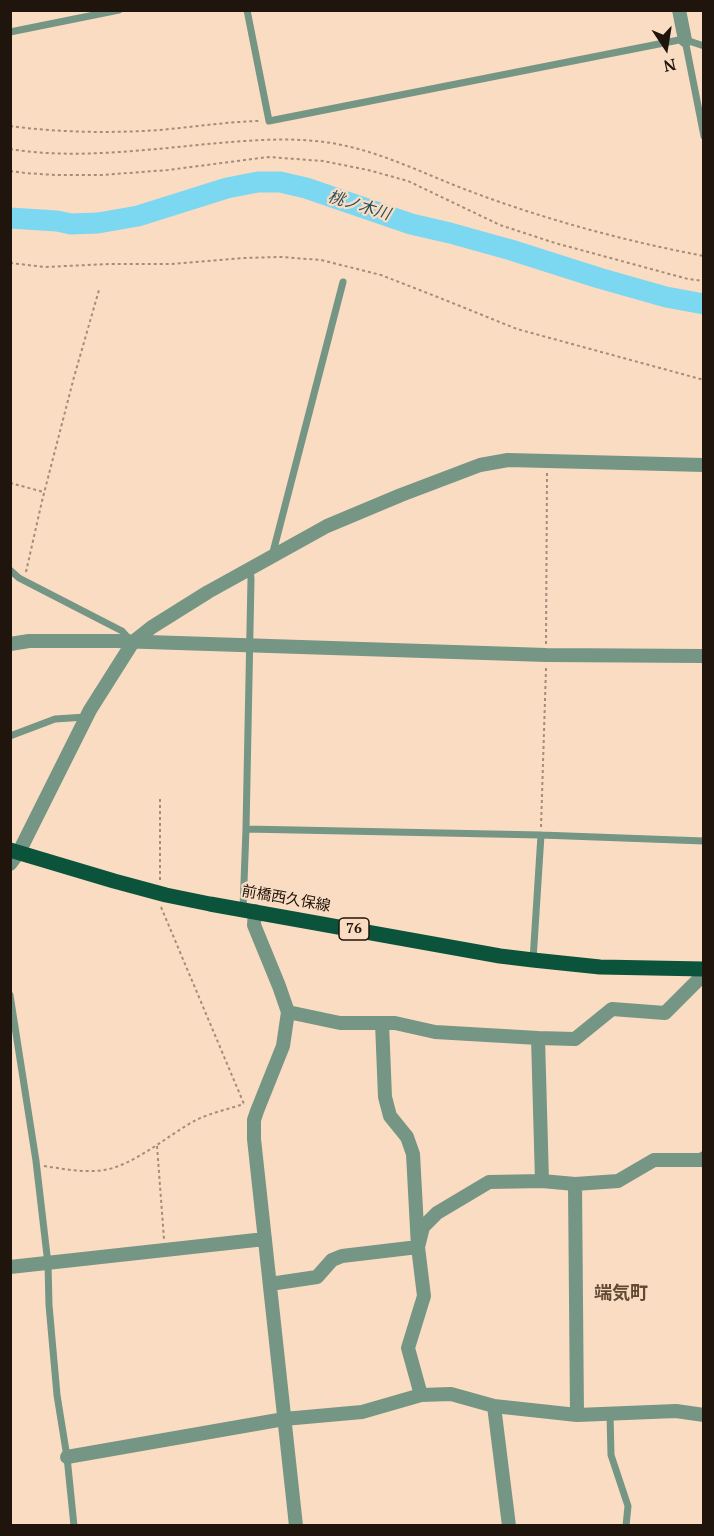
<!DOCTYPE html>
<html>
<head>
<meta charset="utf-8">
<style>
  body { margin:0 }
  #map { position:relative; width:714px; height:1536px; overflow:hidden; background:#fadcc3; font-family:"PT Serif",serif }
  canvas { display:block }
  .frame { position:absolute; inset:0; border:12px solid #1f150c; pointer-events:none }
  .north { position:absolute; left:636px; top:18px; width:60px; height:60px; -webkit-text-stroke:4px #fadcc3; paint-order:stroke; rotate:168deg; font-size:16px; font-weight:700; line-height:24px; text-align:center; color:#1f150c }
  .north::after { content:''; display:block; margin:auto; width:21px; height:27px; background:#1f150c; clip-path:polygon(50% 0,100% 100%,50% 72%,0 100%) }
</style>
</head>
<body>
<div id="map">
<canvas width="714" height="1536"></canvas>
<div class="frame"></div>
<div class="north">N</div>
</div>
<script>
const ctx = document.querySelector('canvas').getContext('2d');
ctx.lineJoin = 'round';
function strokePath(path, color, width, dash) {
  ctx.strokeStyle = color;
  ctx.lineWidth = width;
  ctx.lineCap = dash ? 'butt' : 'round';
  ctx.setLineDash(dash || []);
  ctx.stroke(path);
}
function drawText(font, color, halo, rows, align = 'center') {
  ctx.font = font + ' "PT Serif","Noto Sans JP",serif';
  ctx.lineWidth = 4.5;
  ctx.setLineDash([]);
  ctx.textBaseline = 'middle';
  ctx.strokeStyle = halo;
  ctx.fillStyle = color;
  for (const [text, x, y, turn = 0] of rows) {
    ctx.save();
    ctx.translate(x, y);
    ctx.rotate((+turn || 0) * Math.PI / 180);
    ctx.textAlign = isNaN(turn) ? turn : align;
    if (halo) ctx.strokeText(text, 0, 0);
    ctx.fillText(text, 0, 0);
    ctx.restore();
  }
}
const river = new Path2D(`
  M 10,218 L 57,221 L 71,224 L 98,223 L 138,216 L 227,188 L 258,182 L 280,182 L 306,188 L 411,224 L 450,233 L 511,250 L 599,278 L 666,297 L 704,304`);
const path = new Path2D(`
  M 10,126 C 55,132 99,133 144,131 C 182,129 220,122 259,121
  M 10,149 C 75,160 153,149 218,143 C 256,140 294,137 331,143 C 381,151 426,175 472,192 C 547,220 625,241 704,256
  M 10,171 L 25,173 L 55,175 L 102,175 L 168,170 L 268,157 L 323,161 L 368,170 L 408,181 L 500,225 L 555,243 L 688,279 L 704,281
  M 10,263 L 45,267 L 109,264 L 171,264 L 244,258 L 281,257 L 321,260 L 381,275 L 440,298 L 517,329 L 704,380
  M 10,483 L 44,492
  M 26,572 L 42,501 L 74,377 L 99,290
  M 546,644 L 547,473
  M 541,827 L 546,668
  M 160,880 L 160,797
  M 161,907 L 244,1104 L 246,1105
  M 157,1146 L 164,1239
  M 44,1166 C 64,1169 84,1173 104,1170 C 135,1165 168,1135 196,1120 C 211,1113 228,1109 244,1104`);
const lane = new Path2D(`
  M 247,10 L 269,121 L 679,40 L 692,42 L 704,46
  M 10,32 L 119,10
  M 685,40 L 704,136
  M 272,556 L 343,282
  M 10,570 L 19,578 L 122,631 L 131,641
  M 10,736 L 55,719 L 86,717
  M 246,829 L 541,835 L 704,841
  M 243,909 L 246,829 L 251,579 L 250,570
  M 533,960 L 541,835
  M 10,995 L 36,1161 L 48,1264 L 49,1305 L 57,1395 L 67,1457 L 74,1526
  M 610,1414 L 611,1455 L 628,1506 L 626,1526`);
const street = new Path2D(`
  M 679,10 L 685,40
  M 10,644 L 29,641 L 117,641 L 546,655 L 704,656
  M 10,864 L 19,852 L 90,710 L 133,642 L 152,627 L 208,592 L 327,526 L 401,495 L 480,465 L 508,460 L 704,465
  M 255,911 L 254,925 L 279,986 L 288,1012 L 283,1046 L 257,1111 L 254,1120 L 254,1139 L 296,1526
  M 288,1012 L 340,1023 L 395,1023 L 435,1032 L 538,1038 L 542,1181
  M 538,1038 L 575,1039 L 612,1009 L 665,1013 L 704,974
  M 575,1184 L 577,1415
  M 10,1267 L 265,1239
  M 270,1284 L 317,1277 L 332,1260 L 342,1256 L 418,1247 L 413,1154 L 407,1137 L 390,1116 L 385,1097 L 382,1023
  M 421,1395 L 408,1348 L 424,1296 L 418,1247 L 423,1227 L 437,1213 L 489,1182 L 542,1181 L 575,1184 L 618,1181 L 654,1160 L 701,1160 L 704,1158
  M 494,1406 L 509,1526
  M 67,1457 L 284,1419 L 362,1412 L 421,1395 L 451,1394 L 494,1406 L 577,1415 L 676,1411 L 704,1415`);
const primary = new Path2D(`
  M 10,850 L 114,881 L 166,895 L 210,904 L 500,956 L 533,960 L 600,967 L 704,969`);
const shields = [
  [354,929,30]
];
const shieldNames = [
  ["76",354,929]
];
const streetNames = [
  ["前橋西久保線",286,899,10]
];
const waterNames = [
  ["桃ノ木川",359,206,17]
];
const quarterNames = [
  ["端気町",621,1294]
];
strokePath(river, '#7cd7f1', 21);
strokePath(path, '#a38d7a', 2, [3, 3]);
strokePath(lane, '#759585', 7);
strokePath(street, '#759585', 14);
strokePath(primary, '#0b543b', 15);
for (const [x, y, w] of shields) {
  const box = new Path2D();
  box.roundRect(x - w / 2, y - 11, w, 22, 4.5);
  ctx.fillStyle = '#fadcc3';
  ctx.fill(box);
  strokePath(box, '#1f150c', 1.5);
}
drawText('bold 14px', '#1f150c', null, shieldNames);
drawText('15px', '#1f150c', '#fadcc3', streetNames);
drawText('italic 16px', '#264f5b', '#fadcc3', waterNames);
drawText('bold 18px', '#614933', '#fadcc3', quarterNames);
</script>
</body>
</html>
